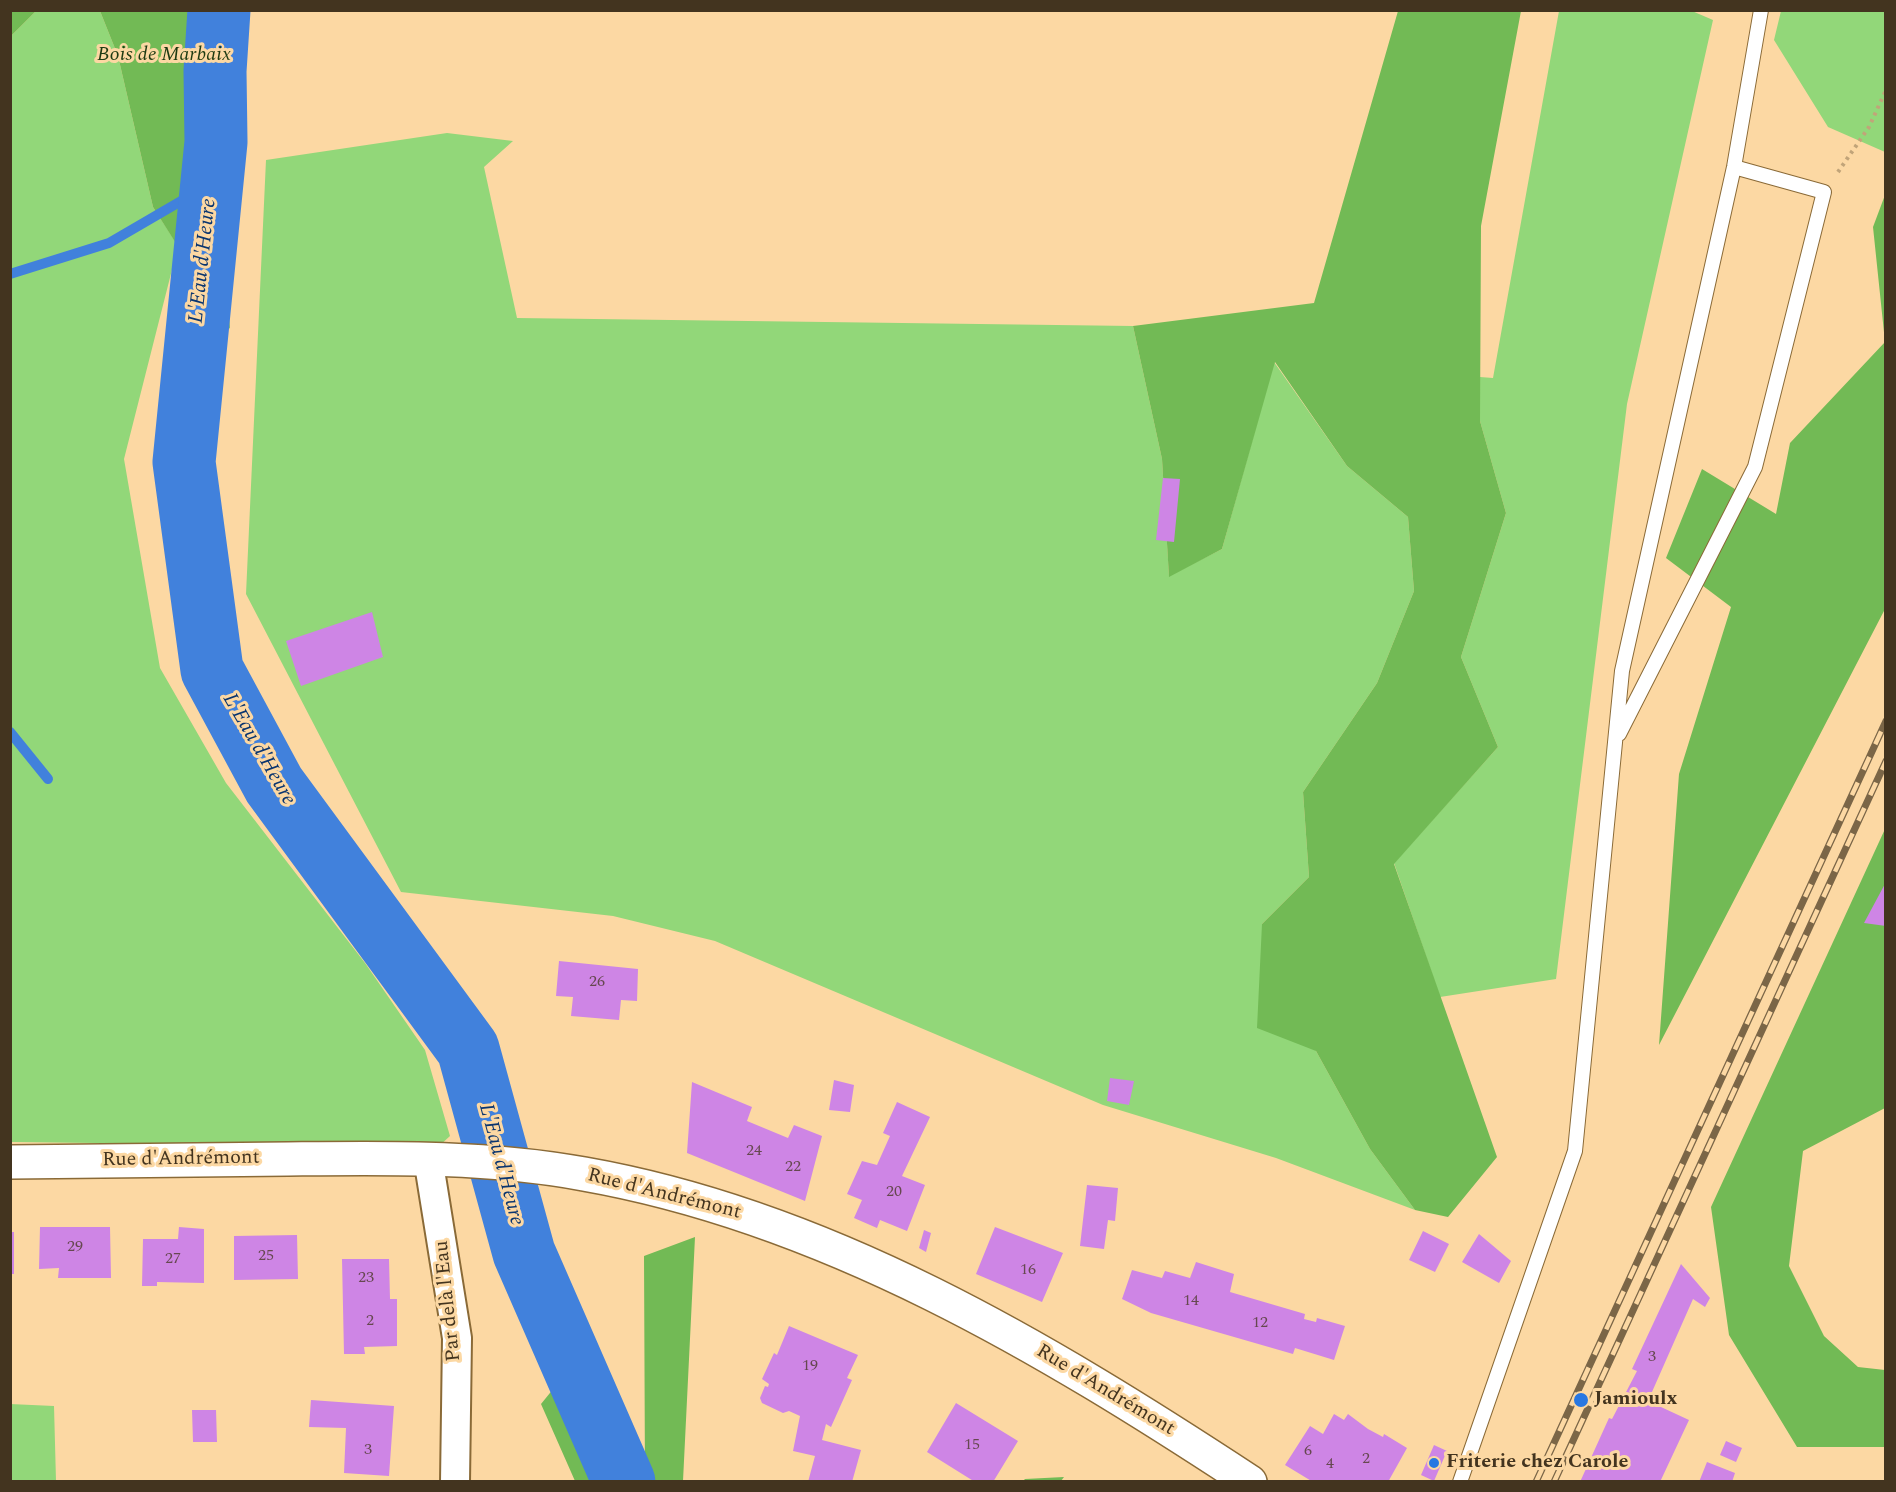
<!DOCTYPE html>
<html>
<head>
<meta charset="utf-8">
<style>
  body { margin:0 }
  #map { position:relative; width:1896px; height:1492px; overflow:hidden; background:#fcd8a3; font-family:Spectral,serif }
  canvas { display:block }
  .frame { position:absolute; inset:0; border:12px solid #43341f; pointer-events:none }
</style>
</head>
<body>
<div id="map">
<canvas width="1896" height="1492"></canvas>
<div class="frame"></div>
</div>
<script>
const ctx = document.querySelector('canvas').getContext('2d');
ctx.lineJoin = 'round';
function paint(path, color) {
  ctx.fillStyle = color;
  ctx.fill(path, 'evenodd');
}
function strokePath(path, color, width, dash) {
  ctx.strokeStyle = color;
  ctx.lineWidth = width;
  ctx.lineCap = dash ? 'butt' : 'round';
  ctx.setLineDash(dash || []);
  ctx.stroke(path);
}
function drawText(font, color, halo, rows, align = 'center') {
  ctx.font = font + ' Spectral,serif';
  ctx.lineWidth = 6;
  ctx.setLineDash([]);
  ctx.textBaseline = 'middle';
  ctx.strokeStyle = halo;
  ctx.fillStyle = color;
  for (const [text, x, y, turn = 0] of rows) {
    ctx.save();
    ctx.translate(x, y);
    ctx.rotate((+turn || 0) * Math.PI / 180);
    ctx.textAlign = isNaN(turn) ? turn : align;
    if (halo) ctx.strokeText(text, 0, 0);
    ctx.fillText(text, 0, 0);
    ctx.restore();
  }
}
const green = new Path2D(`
  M 36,11 L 100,11 L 118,56 L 153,207 L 178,246 L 124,459 L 160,668 L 226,783 L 365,963 L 425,1050 L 450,1136 L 438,1147 L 11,1142 L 11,36 Z
  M 1559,11 L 1692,11 L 1713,20 L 1627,404 L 1556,979 L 1440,997 L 1394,863 L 1498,747 L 1461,657 L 1506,513 L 1480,421 L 1480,377 L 1493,378 Z
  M 1781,11 L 1885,11 L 1885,152 L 1828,127 L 1774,40 Z
  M 447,133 L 513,141 L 484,167 L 517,318 L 1133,326 L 1162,459 L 1169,576 L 1222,549 L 1274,362 L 1347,466 L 1408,517 L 1414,591 L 1377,683 L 1303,792 L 1309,877 L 1262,924 L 1316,1051 L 1370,1149 L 1415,1210 L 1276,1158 L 1103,1105 L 715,941 L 613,916 L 401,892 L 246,594 L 266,160 Z
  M 10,1404 L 54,1406 L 56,1481 L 11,1481 Z`);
const forest = new Path2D(`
  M 11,10 L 36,11 L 11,36 L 10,11 Z
  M 100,11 L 208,11 L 214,129 L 230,329 L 153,207 L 118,56 Z
  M 1398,11 L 1521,11 L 1481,226 L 1480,421 L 1506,513 L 1461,657 L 1498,747 L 1394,864 L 1497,1157 L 1448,1217 L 1415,1210 L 1370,1149 L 1316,1051 L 1257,1028 L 1262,924 L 1309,877 L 1303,792 L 1377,683 L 1414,591 L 1408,517 L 1347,466 L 1275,362 L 1222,549 L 1169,577 L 1162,459 L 1133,326 L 1314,303 Z
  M 1885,195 L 1885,609 L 1659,1045 L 1679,774 L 1731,607 L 1666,558 L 1702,469 L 1776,514 L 1790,443 L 1885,342 L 1873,227 Z
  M 1885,829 L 1885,1108 L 1803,1151 L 1789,1266 L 1824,1336 L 1858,1367 L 1885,1370 L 1885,1447 L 1797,1447 L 1729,1335 L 1711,1207 Z
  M 695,1237 L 683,1481 L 645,1481 L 644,1256 Z
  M 554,1388 L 604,1481 L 575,1481 L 541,1404 Z
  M 1064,1477 L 1061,1481 L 1023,1481 L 1025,1479 Z`);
const stream = new Path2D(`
  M 10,274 L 109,243 L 212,183
  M 10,732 L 48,779`);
const river = new Path2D(`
  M 219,10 L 215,71 L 216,142 L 184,462 L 212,670 L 274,785 L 468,1049 L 524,1253 L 624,1482`);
const building = new Path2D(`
  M 1163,478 L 1180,479 L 1174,542 L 1156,540 Z
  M 372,612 L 383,657 L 301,686 L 286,641 Z
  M 1886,882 L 1886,926 L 1864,923 Z
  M 559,961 L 638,969 L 637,1001 L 621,1000 L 619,1020 L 571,1016 L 573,997 L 556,996 Z
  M 1110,1078 L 1134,1081 L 1129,1105 L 1107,1101 Z
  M 834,1080 L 854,1085 L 850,1112 L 829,1110 Z
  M 692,1082 L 752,1107 L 747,1121 L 788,1138 L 794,1125 L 822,1136 L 805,1201 L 687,1153 Z
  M 897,1102 L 930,1117 L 902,1176 L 925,1185 L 907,1231 L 880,1220 L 877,1228 L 854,1218 L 862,1200 L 847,1194 L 862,1161 L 877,1165 L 890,1136 L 883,1133 Z
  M 1087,1185 L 1118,1188 L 1115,1221 L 1108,1220 L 1104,1249 L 1080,1246 Z
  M 40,1227 L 110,1227 L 111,1278 L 58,1278 L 59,1268 L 39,1269 Z
  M 179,1227 L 204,1229 L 204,1283 L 157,1282 L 157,1286 L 142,1286 L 143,1239 L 178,1239 Z
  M 995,1227 L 1063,1253 L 1042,1302 L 976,1274 Z
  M 924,1230 L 931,1233 L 926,1252 L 919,1248 Z
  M 1423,1231 L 1449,1244 L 1435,1272 L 1409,1260 Z
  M 10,1232 L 14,1232 L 14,1274 L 10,1274 Z
  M 1479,1234 L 1511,1261 L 1499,1283 L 1462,1262 Z
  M 297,1235 L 298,1279 L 234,1280 L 234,1236 Z
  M 342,1259 L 389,1259 L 390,1299 L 397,1299 L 397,1346 L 364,1347 L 365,1354 L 344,1354 Z
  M 1196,1262 L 1234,1274 L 1230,1292 L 1305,1314 L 1304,1319 L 1316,1322 L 1317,1318 L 1345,1326 L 1334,1360 L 1295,1348 L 1293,1354 L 1151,1313 L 1122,1299 L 1132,1270 L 1162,1278 L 1165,1271 L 1190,1278 Z
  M 1681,1264 L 1710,1298 L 1705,1307 L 1693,1299 L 1648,1401 L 1689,1420 L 1660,1482 L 1580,1482 L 1609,1418 L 1612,1419 L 1637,1371 L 1632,1369 Z
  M 789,1326 L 858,1355 L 847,1378 L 852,1380 L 831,1427 L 826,1424 L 822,1440 L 861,1450 L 852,1482 L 808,1482 L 815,1456 L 793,1451 L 800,1416 L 789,1411 L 783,1413 L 762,1403 L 760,1398 L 765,1386 L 768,1387 L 769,1384 L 762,1379 L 774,1353 L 777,1355 Z
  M 311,1400 L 394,1406 L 389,1476 L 344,1473 L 346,1428 L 309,1427 Z
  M 956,1403 L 1018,1441 L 993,1482 L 975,1482 L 927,1452 Z
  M 192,1410 L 216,1410 L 217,1442 L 193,1442 Z
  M 1334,1414 L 1344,1420 L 1348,1414 L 1368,1429 L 1383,1437 L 1384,1434 L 1407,1448 L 1388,1482 L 1313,1482 L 1285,1465 L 1310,1426 L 1323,1434 Z
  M 1726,1441 L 1742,1448 L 1736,1462 L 1720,1455 Z
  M 1434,1445 L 1447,1451 L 1434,1481 L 1421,1475 Z
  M 1707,1462 L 1735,1473 L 1732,1482 L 1699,1482 Z`);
const path = new Path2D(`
  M 1838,172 L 1869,127 L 1886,90`);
const lane = new Path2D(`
  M 1619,734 L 1755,467 L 1824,192 L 1734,167
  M 1460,1482 L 1575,1151 L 1622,671 L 1734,167 L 1761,10`);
const street = new Path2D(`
  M 428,1158 L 457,1338 L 455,1482`);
const secondary = new Path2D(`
  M 10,1162 C 103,1161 195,1160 288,1159 C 387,1158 486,1156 584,1174 C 828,1217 1046,1348 1250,1482`);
const rail = new Path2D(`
  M 1536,1482 L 1886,721
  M 1554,1482 L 1886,761`);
const markers = [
  [1581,1400,8,"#2877e2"],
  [1434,1463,6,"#2877e2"]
];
const numberNames = [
  ["26",597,983],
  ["24",754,1152],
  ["22",793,1168],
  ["20",894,1193],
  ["29",75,1248],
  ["25",266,1257],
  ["27",173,1260],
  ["16",1028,1271],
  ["23",366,1279],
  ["14",1191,1302],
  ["2",370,1322],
  ["12",1260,1324],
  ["3",1652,1358],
  ["19",810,1367],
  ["15",972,1446],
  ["3",368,1451],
  ["6",1308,1452],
  ["2",1366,1460],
  ["4",1330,1465]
];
const parkNames = [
  ["Bois de Marbaix",164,56]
];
const streetNames = [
  ["Rue d'Andrémont",181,1160,-1],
  ["Rue d'Andrémont",664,1195,14],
  ["Par delà l'Eau",449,1301,-96],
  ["Rue d'Andrémont",1105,1391,31]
];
const poiNames = [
  ["Jamioulx",1594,1400],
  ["Friterie chez Carole",1446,1463]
];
const waterNames = [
  ["L'Eau d'Heure",204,261,-84],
  ["L'Eau d'Heure",258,750,60],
  ["L'Eau d'Heure",500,1165,75]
];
paint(green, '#92d779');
paint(forest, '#72ba55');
strokePath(stream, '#4181dc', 10);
strokePath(river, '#4181dc', 63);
paint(building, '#ce85e5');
strokePath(lane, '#8a6a37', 16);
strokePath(street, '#8a6a37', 32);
strokePath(secondary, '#8a6a37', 36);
strokePath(path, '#c1a479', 4, [3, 4.5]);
strokePath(lane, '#fff', 14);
strokePath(street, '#fff', 28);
strokePath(secondary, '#fff', 33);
strokePath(rail, '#7b6647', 7);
strokePath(rail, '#fcd8a3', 4.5, [14]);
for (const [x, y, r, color] of markers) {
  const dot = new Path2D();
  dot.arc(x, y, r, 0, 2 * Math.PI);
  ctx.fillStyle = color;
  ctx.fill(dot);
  strokePath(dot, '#fcd8a3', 2);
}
drawText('16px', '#664850', null, numberNames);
drawText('italic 20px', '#1d3a12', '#fcd8a3', parkNames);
drawText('20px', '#43341f', '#fcd8a3', streetNames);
drawText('bold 20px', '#43341f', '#fcd8a3', poiNames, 'left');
drawText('italic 21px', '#0a356f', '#fcd8a3', waterNames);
</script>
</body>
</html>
